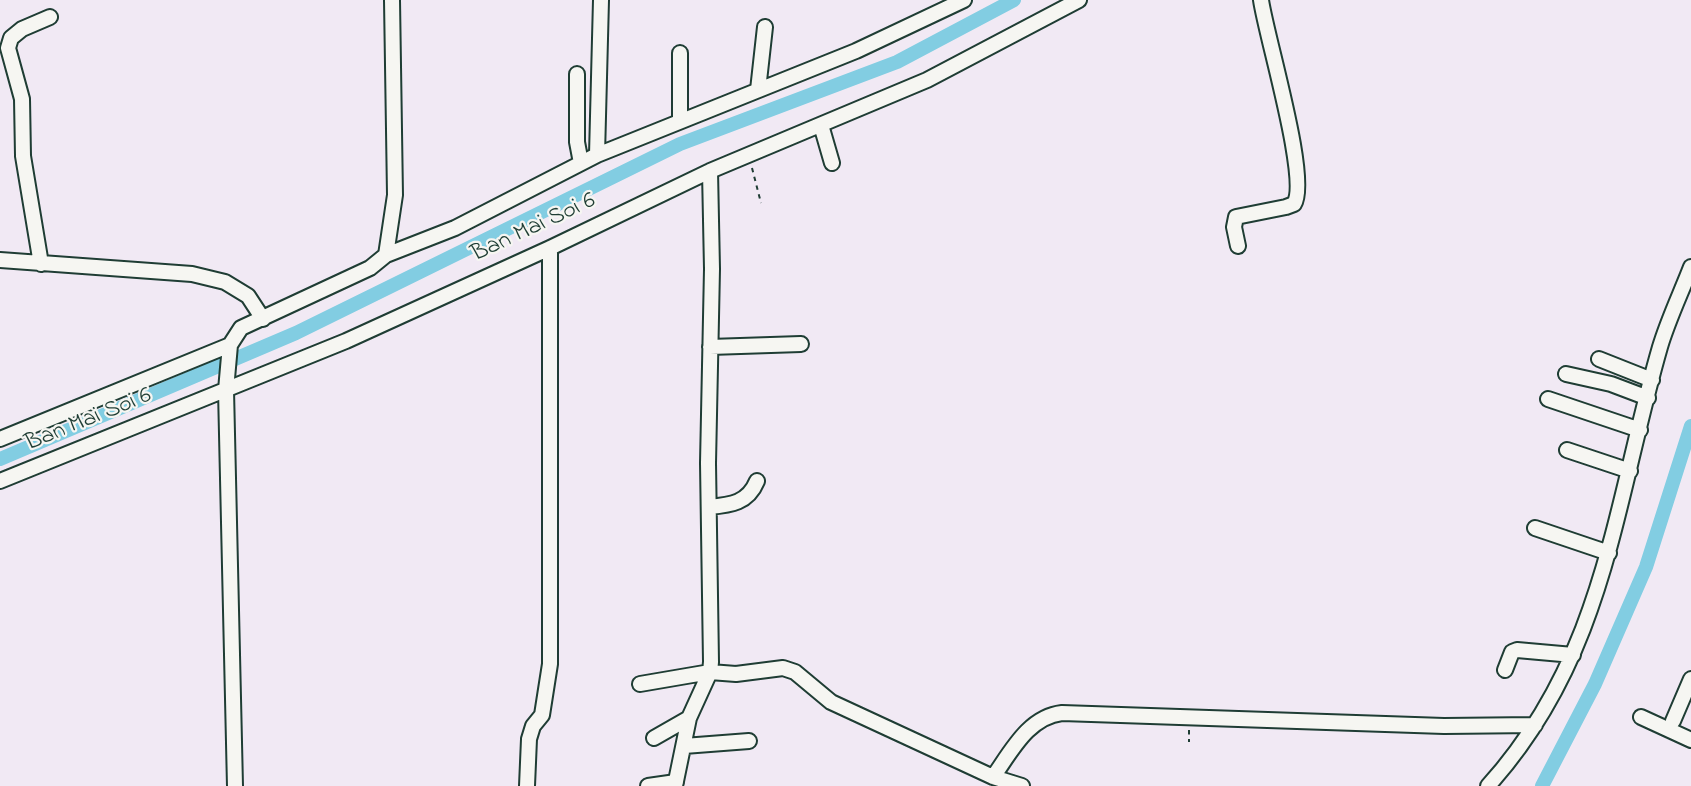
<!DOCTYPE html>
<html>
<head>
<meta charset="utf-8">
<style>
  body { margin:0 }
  canvas { display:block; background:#f1e9f4 }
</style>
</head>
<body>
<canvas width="1691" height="786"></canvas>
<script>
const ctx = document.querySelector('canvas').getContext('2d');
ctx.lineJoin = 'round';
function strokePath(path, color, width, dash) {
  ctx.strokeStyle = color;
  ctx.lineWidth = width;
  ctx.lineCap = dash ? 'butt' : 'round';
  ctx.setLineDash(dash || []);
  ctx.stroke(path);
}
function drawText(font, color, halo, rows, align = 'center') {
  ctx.font = font + ' "Indie Flower",sans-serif';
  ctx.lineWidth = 4.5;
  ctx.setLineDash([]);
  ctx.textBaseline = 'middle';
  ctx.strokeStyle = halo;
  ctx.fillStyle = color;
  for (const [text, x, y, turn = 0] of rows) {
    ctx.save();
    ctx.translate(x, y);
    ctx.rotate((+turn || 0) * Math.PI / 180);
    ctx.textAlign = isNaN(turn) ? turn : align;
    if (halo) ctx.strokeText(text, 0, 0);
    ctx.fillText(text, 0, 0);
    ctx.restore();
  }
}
const canal = new Path2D(`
  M 0,459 L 296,333 L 680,144 L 897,62 L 1014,0
  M 1542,786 L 1595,684 L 1646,567 L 1691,426`);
const path = new Path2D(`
  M 752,168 L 761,203
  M 1189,730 L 1189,742`);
const minor = new Path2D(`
  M 680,53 L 680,121
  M 577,74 L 577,142 L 581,163
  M 758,90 L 765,27
  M 821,125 L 832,163
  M 597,155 L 601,0
  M 1238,246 L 1234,227 L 1236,217 L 1286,207 L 1294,204 C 1310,180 1266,36 1261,0
  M 386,255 L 455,228 L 597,155 L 856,51 L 964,0
  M 0,260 L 192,274 L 225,282 L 248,296 L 263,319
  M 41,264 L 23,156 L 22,99 L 8,48 L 11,38 L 22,29 L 50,17
  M 710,347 L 801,344
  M 1599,359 L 1652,380
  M 1566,374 L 1611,384 L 1648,398
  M 1548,399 L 1640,430
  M 0,439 L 230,345
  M 1567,450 L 1630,471
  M 0,481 L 346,341 L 550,248 L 710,171 L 927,80 L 1079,0
  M 709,507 C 731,505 748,503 757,481
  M 1535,528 L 1609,553
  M 1505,670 L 1512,652 L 1517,650 L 1573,655
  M 640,684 L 710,672 L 736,674 L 783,668 L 795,672 L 831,702 L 993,777 L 1022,786
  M 1641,717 L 1691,740
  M 1673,721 L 1691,679
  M 654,738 L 689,718
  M 684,746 L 749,741
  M 993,777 C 1011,752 1028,717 1062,713 L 1444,726 L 1535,725
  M 235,786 L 226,390 L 230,345 L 241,328 L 370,268 L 386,255 L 395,195 L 392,0
  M 527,786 L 529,739 L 533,726 L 542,715 L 550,664 L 550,248
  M 648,786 L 676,782
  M 675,786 L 689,718 L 710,672 L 711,662 L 708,463 L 712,269 L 710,171
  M 1488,786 C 1605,656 1614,506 1660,347 C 1668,320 1681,293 1691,267`);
const streetNames = [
  ["Ban Mai Soi 6",534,229,-25],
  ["Ban Mai Soi 6",89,421,-22]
];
strokePath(canal, '#82cde2', 14);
strokePath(minor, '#1f3d34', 18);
strokePath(path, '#1f3d34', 2, [4.5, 4.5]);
strokePath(minor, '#f6f6f2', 14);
drawText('24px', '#1f3d34', '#f6f6f2', streetNames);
</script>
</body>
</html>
